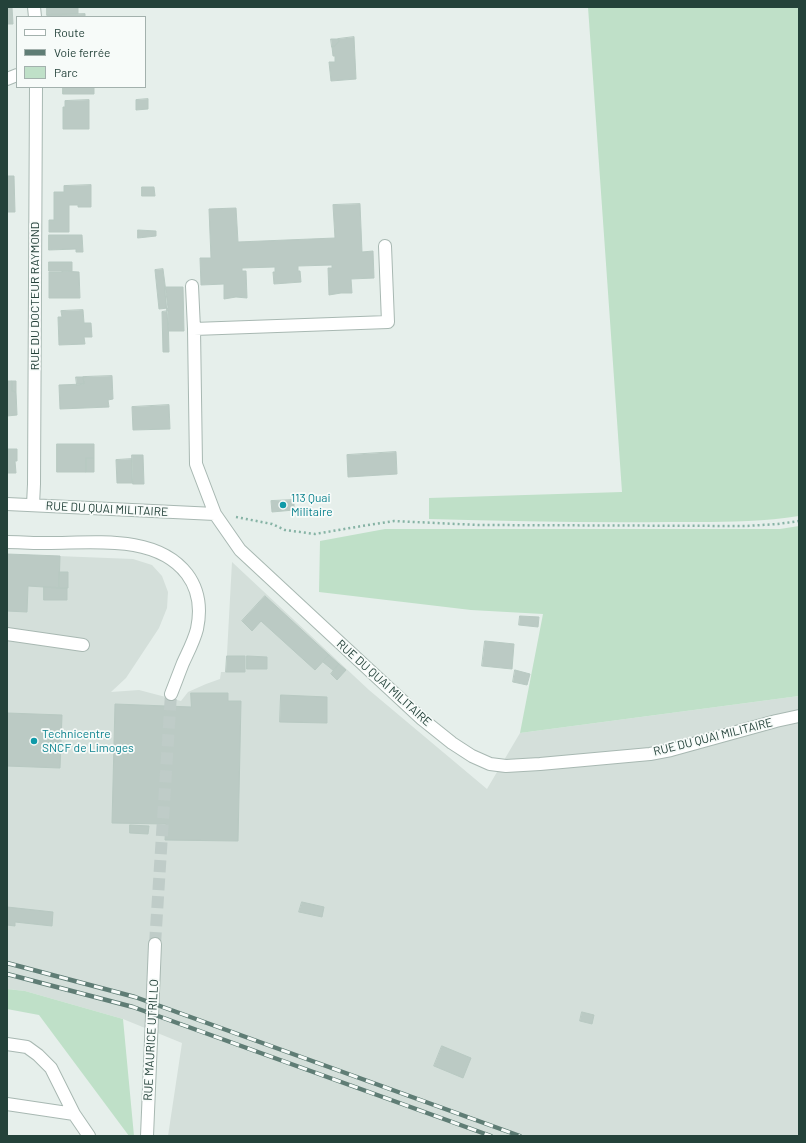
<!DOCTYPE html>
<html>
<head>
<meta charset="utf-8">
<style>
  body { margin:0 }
  #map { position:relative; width:806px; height:1143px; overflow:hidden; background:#e6efeb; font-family:Barlow,sans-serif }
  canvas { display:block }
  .frame { position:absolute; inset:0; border:8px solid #24423a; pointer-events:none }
  .legend { position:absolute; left:16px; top:16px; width:130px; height:72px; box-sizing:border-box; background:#f7fbf9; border:1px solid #a3b1ad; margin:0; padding:5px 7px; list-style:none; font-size:12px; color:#24423a }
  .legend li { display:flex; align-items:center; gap:8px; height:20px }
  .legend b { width:20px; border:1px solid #a3b1ad }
</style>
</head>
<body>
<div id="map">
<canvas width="806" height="1143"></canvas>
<div class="frame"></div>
<ul class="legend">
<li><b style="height:5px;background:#fff"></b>Route</li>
<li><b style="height:5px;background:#5f7d75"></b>Voie ferrée</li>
<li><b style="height:11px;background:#bfe0c8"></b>Parc</li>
</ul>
</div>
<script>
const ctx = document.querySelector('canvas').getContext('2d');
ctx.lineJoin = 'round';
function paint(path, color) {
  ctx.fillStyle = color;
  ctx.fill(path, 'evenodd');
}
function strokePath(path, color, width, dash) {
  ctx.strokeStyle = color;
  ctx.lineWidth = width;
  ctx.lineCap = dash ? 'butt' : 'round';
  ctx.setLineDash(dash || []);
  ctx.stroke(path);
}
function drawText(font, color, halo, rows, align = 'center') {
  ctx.font = font + ' Barlow,sans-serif';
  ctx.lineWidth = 3.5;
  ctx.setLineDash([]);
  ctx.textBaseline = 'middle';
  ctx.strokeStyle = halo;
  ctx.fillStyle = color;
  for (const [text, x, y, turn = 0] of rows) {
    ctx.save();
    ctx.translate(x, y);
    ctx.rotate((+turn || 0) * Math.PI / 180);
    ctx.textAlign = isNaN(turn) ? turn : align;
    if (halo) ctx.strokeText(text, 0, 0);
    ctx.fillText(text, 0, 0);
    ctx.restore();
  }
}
const built = new Path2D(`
  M 7,554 L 133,559 L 152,565 L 162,576 L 168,592 L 167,608 L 159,628 L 126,678 L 111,692 L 139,690 L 181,701 L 188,692 L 206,684 L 220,679 L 221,672 L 226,672 L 232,562 L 369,690 L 487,789 L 520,733 L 799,696 L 799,1136 L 168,1136 L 182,1043 L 123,1019 L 25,991 L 7,989 Z`);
const green = new Path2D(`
  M 588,7 L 799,7 L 799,516 C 756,523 712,522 669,522 C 589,523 509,521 429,519 L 429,498 L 622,492 Z
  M 799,526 L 799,696 L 520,733 L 543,614 L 471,610 L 319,592 L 320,541 L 385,529 L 780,529 Z
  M 7,989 L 25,991 L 123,1019 L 134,1136 L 129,1136 L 39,1015 L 7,1009 Z`);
const building = new Path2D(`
  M 7,7 L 12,7 L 13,24 L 7,24 Z
  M 47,7 L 78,7 L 78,14 L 47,15 Z
  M 85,14 L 85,17 L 47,17 L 47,15 Z
  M 354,37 L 356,79 L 331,81 L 329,62 L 335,62 L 335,56 L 333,56 L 332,47 L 335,46 L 339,41 L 338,39 Z
  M 331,39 L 338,39 L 339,41 L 335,46 L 332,47 Z
  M 63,87 L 94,87 L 94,94 L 63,94 Z
  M 148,99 L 148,109 L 136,110 L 136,100 Z
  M 89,100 L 89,129 L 63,129 L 63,107 L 65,107 L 65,101 Z
  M 7,176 L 14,176 L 15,212 L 7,212 Z
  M 91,185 L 91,207 L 78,207 L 78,205 L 69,205 L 69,232 L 49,232 L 49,220 L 54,220 L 54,192 L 64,192 L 64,186 Z
  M 142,187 L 154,187 L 155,196 L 142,196 Z
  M 360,204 L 362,252 L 373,251 L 374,278 L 351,279 L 352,293 L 341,293 L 329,295 L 328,268 L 332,268 L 332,265 L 298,266 L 298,271 L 300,271 L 301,282 L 274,284 L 273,272 L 275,272 L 275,267 L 242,268 L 242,271 L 246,271 L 247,298 L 236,297 L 224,299 L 224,284 L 201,285 L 200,258 L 211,258 L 209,209 L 236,208 L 238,242 L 335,238 L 333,205 Z
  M 138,230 L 156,231 L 156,236 L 138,238 Z
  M 49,235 L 82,235 L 83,252 L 76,252 L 76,249 L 49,250 Z
  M 49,262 L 72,262 L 72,271 L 49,271 Z
  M 163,269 L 168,308 L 159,309 L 155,270 Z
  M 62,271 L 79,272 L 80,298 L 49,298 L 49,272 L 62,272 Z
  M 165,287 L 183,287 L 184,331 L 169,331 Z
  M 83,310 L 84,323 L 91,323 L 92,337 L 84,337 L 85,344 L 59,345 L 58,317 L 62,317 L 61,311 Z
  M 168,311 L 169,352 L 163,352 L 162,312 Z
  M 112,376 L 113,399 L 108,400 L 109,407 L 60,409 L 59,385 L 84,384 L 83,377 Z
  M 76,377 L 83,377 L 84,384 L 77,385 Z
  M 7,381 L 12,381 L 12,391 L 16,392 L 17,415 L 7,416 Z
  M 12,381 L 16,381 L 16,392 L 12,391 Z
  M 169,405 L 170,429 L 133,430 L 132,407 Z
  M 57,444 L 94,444 L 94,458 L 86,458 L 86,472 L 57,472 Z
  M 7,449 L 17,449 L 17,461 L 15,461 L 16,473 L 7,473 Z
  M 396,452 L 397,474 L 348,477 L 347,455 Z
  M 132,455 L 143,455 L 144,484 L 133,484 Z
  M 86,458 L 94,458 L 94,472 L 86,472 Z
  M 132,459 L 132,483 L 117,483 L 116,460 Z
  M 294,500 L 294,510 L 272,512 L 271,501 Z
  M 7,554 L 60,556 L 59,588 L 28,586 L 27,612 L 7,611 Z
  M 59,572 L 68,572 L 68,588 L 59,588 Z
  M 44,587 L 67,588 L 67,600 L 44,600 Z
  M 265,596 L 329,655 L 315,670 L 261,621 L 252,631 L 242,621 Z
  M 520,616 L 539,617 L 538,627 L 519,625 Z
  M 485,641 L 514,644 L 512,669 L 482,666 Z
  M 329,655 L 339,664 L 334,671 L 323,662 Z
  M 227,656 L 245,656 L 245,672 L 226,672 Z
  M 247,656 L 267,657 L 267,669 L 247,669 Z
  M 339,664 L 346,670 L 337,680 L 331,674 Z
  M 515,670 L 530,674 L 527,685 L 513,682 Z
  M 191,693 L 228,693 L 228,701 L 241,701 L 238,841 L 165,840 L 166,824 L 112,823 L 115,704 L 191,707 Z
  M 281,695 L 327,697 L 327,723 L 280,722 Z
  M 7,713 L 62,715 L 60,768 L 7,766 Z
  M 130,825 L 149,826 L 148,834 L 130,833 Z
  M 302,902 L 324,907 L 322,917 L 299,912 Z
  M 7,907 L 53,912 L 52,926 L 15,922 L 15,926 L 7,925 Z
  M 582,1012 L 594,1015 L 592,1024 L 580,1021 Z
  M 442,1046 L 471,1058 L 463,1078 L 434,1066 Z`);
const minorTunnel = new Path2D(`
  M 155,944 L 171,694`);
const path = new Path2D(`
  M 236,517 L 272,524 L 285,530 L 315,534 L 362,526 L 394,521 L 478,525 L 746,526 L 778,524 L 799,521`);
const minor = new Path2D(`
  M 34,7 L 35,17
  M 7,79 L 17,75
  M 385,246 L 388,322 L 194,329 L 196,464 L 215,514 L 240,550 L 422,719 L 452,743 L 472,756 L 490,764 L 506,766 L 540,764 L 650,754 L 671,750 L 776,721 L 799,716
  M 192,286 L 194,329
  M 7,504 L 215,514
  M 33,505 L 34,484 L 36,87
  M 7,542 C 18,542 29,543 41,543 C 87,544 155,532 187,574 C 199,590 201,610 197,629 C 194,641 188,652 183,663 C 179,673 175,684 171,694
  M 7,634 L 83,645
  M 7,1044 L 27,1047 L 38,1055 L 51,1068 L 74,1114 L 89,1136
  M 7,1104 L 74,1114
  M 147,1136 L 155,944`);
const rail = new Path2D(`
  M 7,963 L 135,997 L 520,1136
  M 7,974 L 133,1007 L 491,1136`);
const markers = [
  [283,505,4,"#0f9aa8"],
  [34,741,4,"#0f9aa8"]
];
const streetNames = [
  ["RUE DU DOCTEUR RAYMOND",35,296,-90],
  ["RUE DU QUAI MILITAIRE",107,509,3],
  ["RUE DU QUAI MILITAIRE",384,683,42],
  ["RUE DU QUAI MILITAIRE",713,737,-14],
  ["RUE MAURICE UTRILLO",151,1040,-87]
];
const cultureNames = [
  ["113 Quai",291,498],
  ["Militaire",291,512],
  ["Technicentre",42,734],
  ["SNCF de Limoges",42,748]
];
paint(built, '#d4dfda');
paint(green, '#bfe0c8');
paint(building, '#bbcac4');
strokePath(building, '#b8c9c2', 1);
strokePath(minorTunnel, '#bfccc8', 12, [12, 6]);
strokePath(minor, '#a8b8b2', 14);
strokePath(path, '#86b3a5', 2.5, [2, 3]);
strokePath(minor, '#fff', 12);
strokePath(rail, '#5f7d75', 4.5);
strokePath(rail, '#f7fbf9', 3, [9]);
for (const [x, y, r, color] of markers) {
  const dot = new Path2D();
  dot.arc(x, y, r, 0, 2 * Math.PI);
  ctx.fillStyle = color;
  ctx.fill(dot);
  strokePath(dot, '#f7fbf9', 1.5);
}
drawText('12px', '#24423a', '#f7fbf9', streetNames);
drawText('12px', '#0d838f', '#f7fbf9', cultureNames, 'left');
</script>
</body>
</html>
